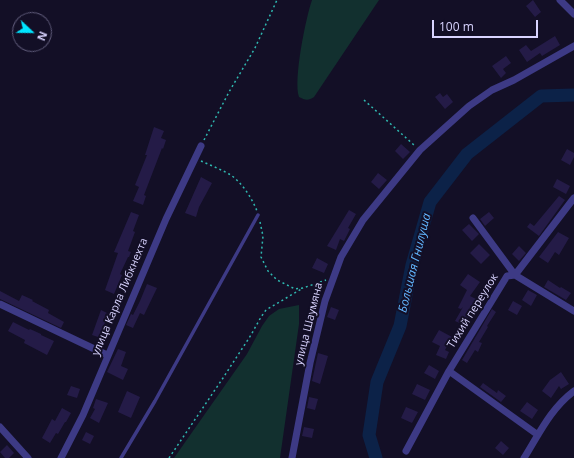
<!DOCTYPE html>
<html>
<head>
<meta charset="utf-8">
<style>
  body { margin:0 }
  #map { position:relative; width:574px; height:458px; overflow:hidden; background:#130f26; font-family:"Open Sans",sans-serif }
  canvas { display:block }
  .north { position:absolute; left:12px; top:12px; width:40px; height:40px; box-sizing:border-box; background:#130f26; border:1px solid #625e7d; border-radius:50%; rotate:112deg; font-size:11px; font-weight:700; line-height:16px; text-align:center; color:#d9d4ff }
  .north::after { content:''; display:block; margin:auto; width:14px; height:18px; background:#00e5ff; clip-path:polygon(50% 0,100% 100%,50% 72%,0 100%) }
  .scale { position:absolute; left:432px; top:20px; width:106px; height:18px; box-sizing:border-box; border:2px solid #d9d4ff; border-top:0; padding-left:5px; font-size:12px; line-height:14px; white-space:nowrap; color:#d9d4ff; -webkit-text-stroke:3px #130f26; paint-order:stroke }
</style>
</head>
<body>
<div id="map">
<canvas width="574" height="458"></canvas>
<div class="north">N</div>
<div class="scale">100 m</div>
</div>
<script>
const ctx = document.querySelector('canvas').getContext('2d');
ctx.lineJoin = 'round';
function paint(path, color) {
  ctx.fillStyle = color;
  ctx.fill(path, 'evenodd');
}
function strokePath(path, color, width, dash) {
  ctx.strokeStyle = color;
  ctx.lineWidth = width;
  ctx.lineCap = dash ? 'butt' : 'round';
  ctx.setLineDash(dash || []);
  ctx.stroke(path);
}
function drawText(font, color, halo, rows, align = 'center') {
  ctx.font = font + ' "Open Sans",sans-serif';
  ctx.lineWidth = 4;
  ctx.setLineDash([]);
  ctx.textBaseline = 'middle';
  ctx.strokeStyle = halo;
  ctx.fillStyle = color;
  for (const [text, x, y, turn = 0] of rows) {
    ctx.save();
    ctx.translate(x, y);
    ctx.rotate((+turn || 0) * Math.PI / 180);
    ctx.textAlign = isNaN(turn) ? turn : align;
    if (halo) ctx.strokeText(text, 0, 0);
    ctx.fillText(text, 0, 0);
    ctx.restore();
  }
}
const green = new Path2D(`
  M 312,0 L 379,0 L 314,97 C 308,101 305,100 299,97 C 293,80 306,17 312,0 Z
  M 299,305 L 299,324 L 280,458 L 174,458 L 247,354 L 262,326 L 269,316 L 279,309 Z`);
const river = new Path2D(`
  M 376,458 L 369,435 L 377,382 L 400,326 L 412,265 L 430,202 L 467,154 L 541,96 L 574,95`);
const building = new Path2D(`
  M 533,0 L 541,12 L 535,17 L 526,6 Z
  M 555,36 L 560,45 L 542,56 L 540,53 L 527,62 L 519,50 L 526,45 L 531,51 Z
  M 506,56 L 511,63 L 503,69 L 506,73 L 501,78 L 492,66 Z
  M 440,93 L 443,97 L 447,94 L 453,102 L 445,109 L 435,97 Z
  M 154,127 L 164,131 L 161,138 L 166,140 L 163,149 L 162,148 L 144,195 L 146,196 L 143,205 L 133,201 L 139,187 L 135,185 L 147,155 L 145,155 Z
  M 401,144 L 410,152 L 403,159 L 395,151 Z
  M 567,149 L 574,153 L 574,157 L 570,165 L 561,160 Z
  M 378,173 L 387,180 L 379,189 L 371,182 Z
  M 201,177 L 212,183 L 199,207 L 196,217 L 185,213 Z
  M 557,179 L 570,186 L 566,194 L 553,187 Z
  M 559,196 L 565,200 L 539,236 L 527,227 L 530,223 L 534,226 Z
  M 349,210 L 356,214 L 348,228 L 350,229 L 344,241 L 340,239 L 336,250 L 327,246 Z
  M 131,212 L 139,215 L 133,231 L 135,232 L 128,251 L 131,252 L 129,257 L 128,257 L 120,274 L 122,275 L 114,294 L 105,290 L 118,253 L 114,252 Z
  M 489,212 L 494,218 L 485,226 L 480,219 Z
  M 469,224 L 479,234 L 472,241 L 462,230 Z
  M 558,232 L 569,238 L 559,255 L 555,252 L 548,263 L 539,257 Z
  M 479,244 L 490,255 L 481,264 L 470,253 Z
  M 519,246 L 526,253 L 519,261 L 512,254 Z
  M 317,258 L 328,264 L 324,273 L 312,268 Z
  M 468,274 L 480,282 L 470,296 L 478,300 L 464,325 L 455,321 L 463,307 L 461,309 L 458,308 L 467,290 L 460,285 Z
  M 548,280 L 560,288 L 561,287 L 571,293 L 566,300 L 544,287 Z
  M 147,284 L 157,288 L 144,315 L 140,313 L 133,328 L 126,325 L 131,314 L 133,315 L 140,301 Z
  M 528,290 L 537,295 L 531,306 L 522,300 Z
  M 0,291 L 19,301 L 22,295 L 33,300 L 32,301 L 49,310 L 48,313 L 64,322 L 61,328 L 0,299 Z
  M 513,301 L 522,306 L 517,315 L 508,310 Z
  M 331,307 L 339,310 L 335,320 L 327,317 Z
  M 492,309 L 496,312 L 487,326 L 488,327 L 479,342 L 482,343 L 478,352 L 475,350 L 467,363 L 462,360 Z
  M 101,310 L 109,314 L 102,329 L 104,330 L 101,338 L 92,335 Z
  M 13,322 L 29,330 L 30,329 L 41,334 L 41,335 L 54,341 L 47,355 L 24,343 L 25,340 L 8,331 Z
  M 439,330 L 452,337 L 445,350 L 449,352 L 446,359 L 436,355 L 440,346 L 432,342 Z
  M 118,349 L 126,352 L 121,366 L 128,369 L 123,380 L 107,372 Z
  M 318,353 L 328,356 L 320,384 L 312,381 Z
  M 429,365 L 439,371 L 435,379 L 424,373 Z
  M 561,372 L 569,384 L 561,389 L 559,386 L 551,398 L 542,391 L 550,380 Z
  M 483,383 L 497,393 L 498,390 L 506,396 L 501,402 L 480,387 Z
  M 417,384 L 430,390 L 425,400 L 412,394 Z
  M 71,386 L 80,389 L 77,398 L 67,395 Z
  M 127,391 L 140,397 L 131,418 L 118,412 Z
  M 309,397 L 318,399 L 315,410 L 307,408 Z
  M 96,399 L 108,403 L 99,423 L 90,418 L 95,409 L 93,408 Z
  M 527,402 L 538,410 L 532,419 L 520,411 Z
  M 406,407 L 418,412 L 412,423 L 401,418 Z
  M 62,408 L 71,413 L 66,422 L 65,422 L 58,434 L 56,433 L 50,443 L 42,438 L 52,419 L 55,421 Z
  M 304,427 L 314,429 L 312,438 L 302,436 Z
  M 86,432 L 94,436 L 90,444 L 82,440 Z
  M 501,441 L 509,448 L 503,455 L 495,448 Z
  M 7,445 L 14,453 L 9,458 L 5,458 L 0,452 Z`);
const path = new Path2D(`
  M 364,100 L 414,145
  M 204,140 L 229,92 L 255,48 L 277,0
  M 201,161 C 210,165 220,169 229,174 C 241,181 252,198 257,211
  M 260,222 L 263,236 L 261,257 L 268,271 L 277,280 L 295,289 L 303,288 L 326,280
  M 169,458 L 223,378 L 251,335 L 261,317 L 266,310 L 303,288`);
const service = new Path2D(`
  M 121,458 L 155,401 L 258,215`);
const minor = new Path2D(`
  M 560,0 L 574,14
  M 473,218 L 515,275 L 574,311
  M 0,304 L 107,355
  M 449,371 L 538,435
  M 0,427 L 28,458
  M 406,451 L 449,371 L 507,276 L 515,275 L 574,198
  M 61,458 L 83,415 L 166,219 L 201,146
  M 292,458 L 310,363 L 325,301 L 341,257 L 363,220 L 420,150 L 469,106 L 492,90 L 514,80 L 574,46
  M 524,458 C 539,434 551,408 574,391`);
const streetNames = [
  ["улица Карла Либкнехта",120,297,-67],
  ["Тихий переулок",473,311,-58],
  ["улица Шаумяна",309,324,-76]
];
const waterNames = [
  ["Большая Гнилуша",415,263,-76]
];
paint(green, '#12302f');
strokePath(river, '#0c2248', 13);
paint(building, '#241b47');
strokePath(path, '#2fb8b0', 1.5, [2, 3]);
strokePath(service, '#3d3a85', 3.5);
strokePath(minor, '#3d3a85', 7);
drawText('11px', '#d9d4ff', '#130f26', streetNames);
drawText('italic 12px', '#62b6ff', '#130f26', waterNames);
</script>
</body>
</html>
